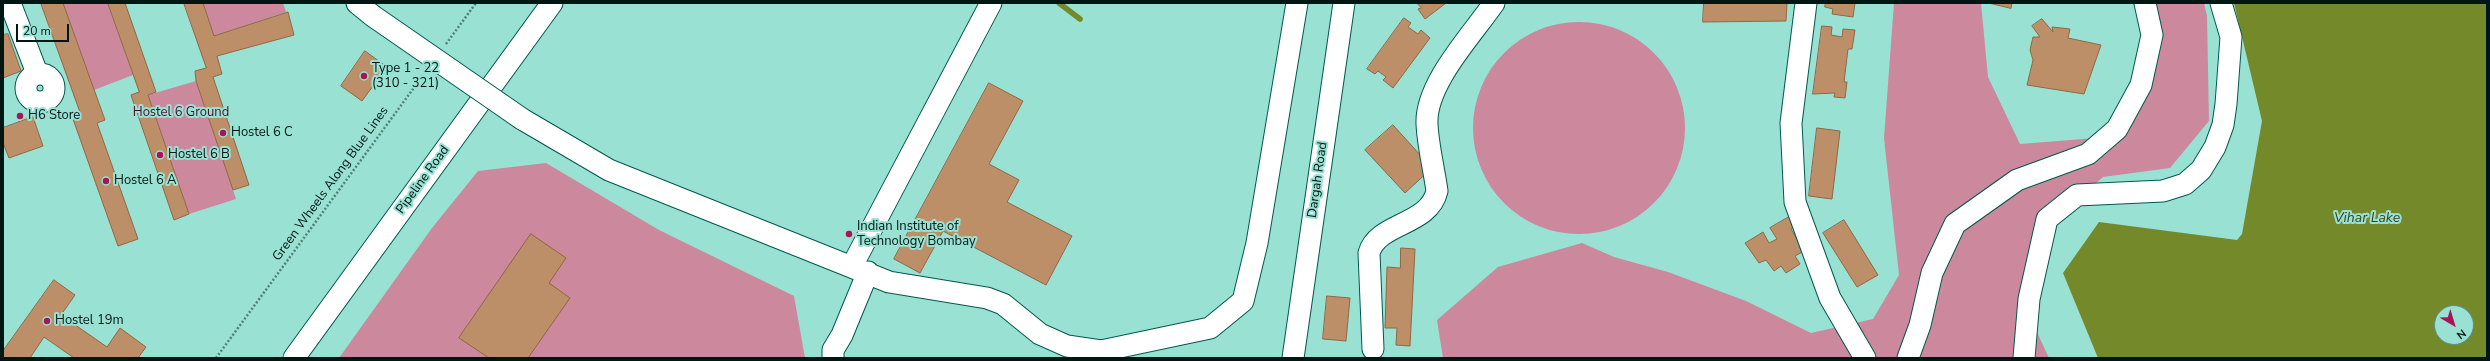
<!DOCTYPE html>
<html>
<head>
<meta charset="utf-8">
<style>
  body { margin:0 }
  #map { position:relative; width:2490px; height:361px; overflow:hidden; background:#99e1d3; font-family:"Nunito Sans",sans-serif }
  canvas { display:block }
  .frame { position:absolute; inset:0; border:4px solid #001612; pointer-events:none }
  .north { position:absolute; left:2434px; top:305px; width:40px; height:40px; box-sizing:border-box; background:#99e1d3; border:1px solid #5c9086; border-radius:50%; rotate:142deg; font-size:11px; font-weight:700; line-height:16px; text-align:center; color:#001612 }
  .north::after { content:''; display:block; margin:auto; width:14px; height:18px; background:#a51557; clip-path:polygon(50% 0,100% 100%,50% 72%,0 100%) }
  .scale { position:absolute; left:16px; top:24px; width:53px; height:18px; box-sizing:border-box; border:2px solid #001612; border-top:0; padding-left:5px; font-size:12px; line-height:14px; white-space:nowrap; color:#001612; -webkit-text-stroke:3px #99e1d3; paint-order:stroke }
</style>
</head>
<body>
<div id="map">
<canvas width="2490" height="361"></canvas>
<div class="frame"></div>
<div class="north">N</div>
<div class="scale">20 m</div>
</div>
<script>
const ctx = document.querySelector('canvas').getContext('2d');
ctx.lineJoin = 'round';
function paint(path, color) {
  ctx.fillStyle = color;
  ctx.fill(path, 'evenodd');
}
function strokePath(path, color, width, dash) {
  ctx.strokeStyle = color;
  ctx.lineWidth = width;
  ctx.lineCap = dash ? 'butt' : 'round';
  ctx.setLineDash(dash || []);
  ctx.stroke(path);
}
function drawText(font, color, halo, rows, align = 'center') {
  ctx.font = font + ' "Nunito Sans",sans-serif';
  ctx.lineWidth = 4;
  ctx.setLineDash([]);
  ctx.textBaseline = 'middle';
  ctx.strokeStyle = halo;
  ctx.fillStyle = color;
  for (const [text, x, y, turn = 0] of rows) {
    ctx.save();
    ctx.translate(x, y);
    ctx.rotate((+turn || 0) * Math.PI / 180);
    ctx.textAlign = isNaN(turn) ? turn : align;
    if (halo) ctx.strokeText(text, 0, 0);
    ctx.fillText(text, 0, 0);
    ctx.restore();
  }
}
const green = new Path2D(`
  M 63,3 L 108,3 L 133,75 L 94,90 Z
  M 203,3 L 283,3 L 286,12 L 214,36 Z
  M 1894,3 L 1981,3 L 1988,77 L 2020,144 L 2121,136 L 2148,49 L 2133,3 L 2204,3 L 2207,16 L 2209,121 L 2170,168 L 2103,177 L 2047,226 L 2019,294 L 2049,358 L 1443,358 L 1437,320 L 1498,267 L 1582,243 L 1614,257 L 1668,272 L 1746,301 L 1811,333 L 1873,319 L 1899,275 L 1884,138 Z
  M1473 128a106 106 0 1 1 212 0a106 106 0 1 1-212 0Z
  M 196,81 L 236,199 L 189,214 L 148,95 Z
  M 546,163 L 659,230 L 794,296 L 805,358 L 339,358 L 432,228 L 478,171 Z`);
const water = new Path2D(`
  M 2234,3 L 2487,3 L 2487,358 L 2098,358 L 2063,273 L 2099,222 L 2237,240 L 2242,234 L 2262,121 ZM 2442,313 L 2466,313 L 2466,337 L 2442,337 Z`);
const stream = new Path2D(`
  M 1059,3 L 1080,19`);
const building = new Path2D(`
  M 41,3 L 63,3 L 105,120 L 97,123 L 138,239 L 118,246 L 73,119 L 81,116 Z
  M 108,3 L 125,3 L 156,92 L 148,95 L 189,214 L 174,220 L 131,95 L 139,92 Z
  M 184,3 L 203,3 L 214,36 L 288,12 L 294,35 L 217,56 L 222,74 L 213,77 L 249,185 L 233,190 L 196,81 L 195,71 L 206,68 Z
  M 1417,3 L 1446,3 L 1425,19 L 1418,9 L 1421,8 Z
  M 1704,3 L 1787,3 L 1786,21 L 1703,22 Z
  M 1826,3 L 1855,3 L 1853,17 L 1832,14 L 1833,9 L 1825,7 Z
  M 1989,3 L 2012,3 L 2011,8 Z
  M 1404,18 L 1411,23 L 1408,27 L 1418,34 L 1421,30 L 1430,38 L 1393,88 L 1383,80 L 1386,77 L 1378,71 L 1375,74 L 1367,69 Z
  M 2042,19 L 2053,32 L 2052,27 L 2070,29 L 2068,38 L 2101,45 L 2084,94 L 2027,85 L 2033,60 L 2030,50 L 2033,37 L 2040,37 L 2032,26 Z
  M 1822,26 L 1832,27 L 1831,35 L 1842,37 L 1843,29 L 1855,30 L 1852,49 L 1848,49 L 1844,82 L 1847,82 L 1845,98 L 1834,97 L 1835,93 L 1813,94 Z
  M 8,34 L 21,71 L 3,78 L 3,35 Z
  M 365,51 L 387,67 L 362,101 L 341,86 Z
  M 989,83 L 1023,101 L 989,164 L 1019,180 L 1007,202 L 1072,236 L 1046,285 L 943,231 L 920,273 L 894,259 Z
  M 33,117 L 43,146 L 9,158 L 3,143 L 3,128 Z
  M 1393,125 L 1432,168 L 1405,193 L 1365,150 Z
  M 1817,128 L 1840,131 L 1832,199 L 1809,196 Z
  M 1789,217 L 1795,226 L 1791,229 L 1804,251 L 1795,256 L 1800,264 L 1786,273 L 1781,266 L 1774,271 L 1766,260 L 1759,263 L 1745,243 L 1763,232 L 1769,243 L 1777,239 L 1770,228 Z
  M 1844,220 L 1878,275 L 1857,287 L 1823,233 Z
  M 531,234 L 566,258 L 549,283 L 570,298 L 528,358 L 489,358 L 459,338 Z
  M 1401,248 L 1415,249 L 1410,346 L 1396,345 L 1397,328 L 1385,328 L 1387,267 L 1400,268 Z
  M 54,280 L 75,295 L 61,315 L 107,347 L 120,328 L 146,347 L 138,358 L 74,358 L 44,337 L 30,358 L 3,358 L 3,351 Z
  M 1327,296 L 1350,298 L 1346,341 L 1323,339 Z`);
const path = new Path2D(`
  M 446,44 L 476,3
  M 216,358 L 424,74`);
const minor = new Path2D(`
  M 10,3 L 37,73
  M 357,3 L 373,16
  M 1806,3 L 1791,123 L 1795,202 L 1830,298 L 1865,358
  M26 88a14 14 0 1 1 28 0a14 14 0 1 1-28 0Z
  M 522,119 L 609,170 L 889,282 L 987,298 L 1003,304 L 1040,334 L 1067,346 L 1101,351 L 1210,328 L 1243,301 L 1257,243 L 1297,3
  M 852,266 L 991,3
  M 1373,349 L 1369,253 C 1378,222 1429,226 1437,191 C 1434,169 1428,146 1427,124 C 1425,84 1472,35 1494,3
  M 294,358 L 552,3
  M 833,358 L 833,350 L 842,335 L 868,272
  M 1293,358 L 1344,3
  M 1908,358 L 1920,325 L 1932,273 L 1955,224 L 2017,180 L 2088,154 L 2117,129 L 2141,85 L 2152,35 L 2145,3
  M 2024,358 L 2029,299 L 2047,219 L 2077,195 L 2163,191 L 2185,184 L 2201,170 L 2215,147 L 2223,125 L 2226,104 L 2231,37 L 2221,3`);
const minorBridge = new Path2D(`
  M 373,16 L 522,119`);
const markers = [
  [364,76,4,"#a51557"],
  [20,116,4,"#a51557"],
  [223,133,4,"#a51557"],
  [160,155,4,"#a51557"],
  [106,181,4,"#a51557"],
  [849,234,4,"#a51557"],
  [47,321,4,"#a51557"]
];
const poiNames = [
  ["Type 1 - 22",372,69],
  ["(310 - 321)",372,84],
  ["H6 Store",28,116],
  ["Hostel 6 C",231,133],
  ["Hostel 6 B",168,155],
  ["Hostel 6 A",114,181],
  ["Indian Institute of",857,227],
  ["Technology Bombay",857,242],
  ["Hostel 19m",55,321]
];
const parkNames = [
  ["Hostel 6 Ground",181,113]
];
const streetNames = [
  ["Pipeline Road",423,180,-54],
  ["Dargah Road",1318,180,-82],
  ["Green Wheels Along Blue Lines",331,184,-54]
];
const waterNames = [
  ["Vihar Lake",2367,219]
];
paint(green, '#cc889c');
paint(water, '#748929');
strokePath(stream, '#748929', 5.5);
paint(building, '#bc8f69');
strokePath(building, '#916642', 1);
strokePath(minor, '#01594e', 23);
strokePath(path, '#508077', 2.5, [2, 2]);
strokePath(minor, '#fff', 21);
strokePath(minorBridge, '#01594e', 23, []);
strokePath(minorBridge, '#fff', 21);
for (const [x, y, r, color] of markers) {
  const dot = new Path2D();
  dot.arc(x, y, r, 0, 2 * Math.PI);
  ctx.fillStyle = color;
  ctx.fill(dot);
  strokePath(dot, '#99e1d3', 1.5);
}
drawText('13px', '#001612', '#99e1d3', poiNames, 'left');
drawText('13px', '#4a0f27', '#99e1d3', parkNames);
drawText('13px', '#001612', '#99e1d3', streetNames);
drawText('italic 14px', '#3a431c', '#99e1d3', waterNames);
</script>
</body>
</html>
